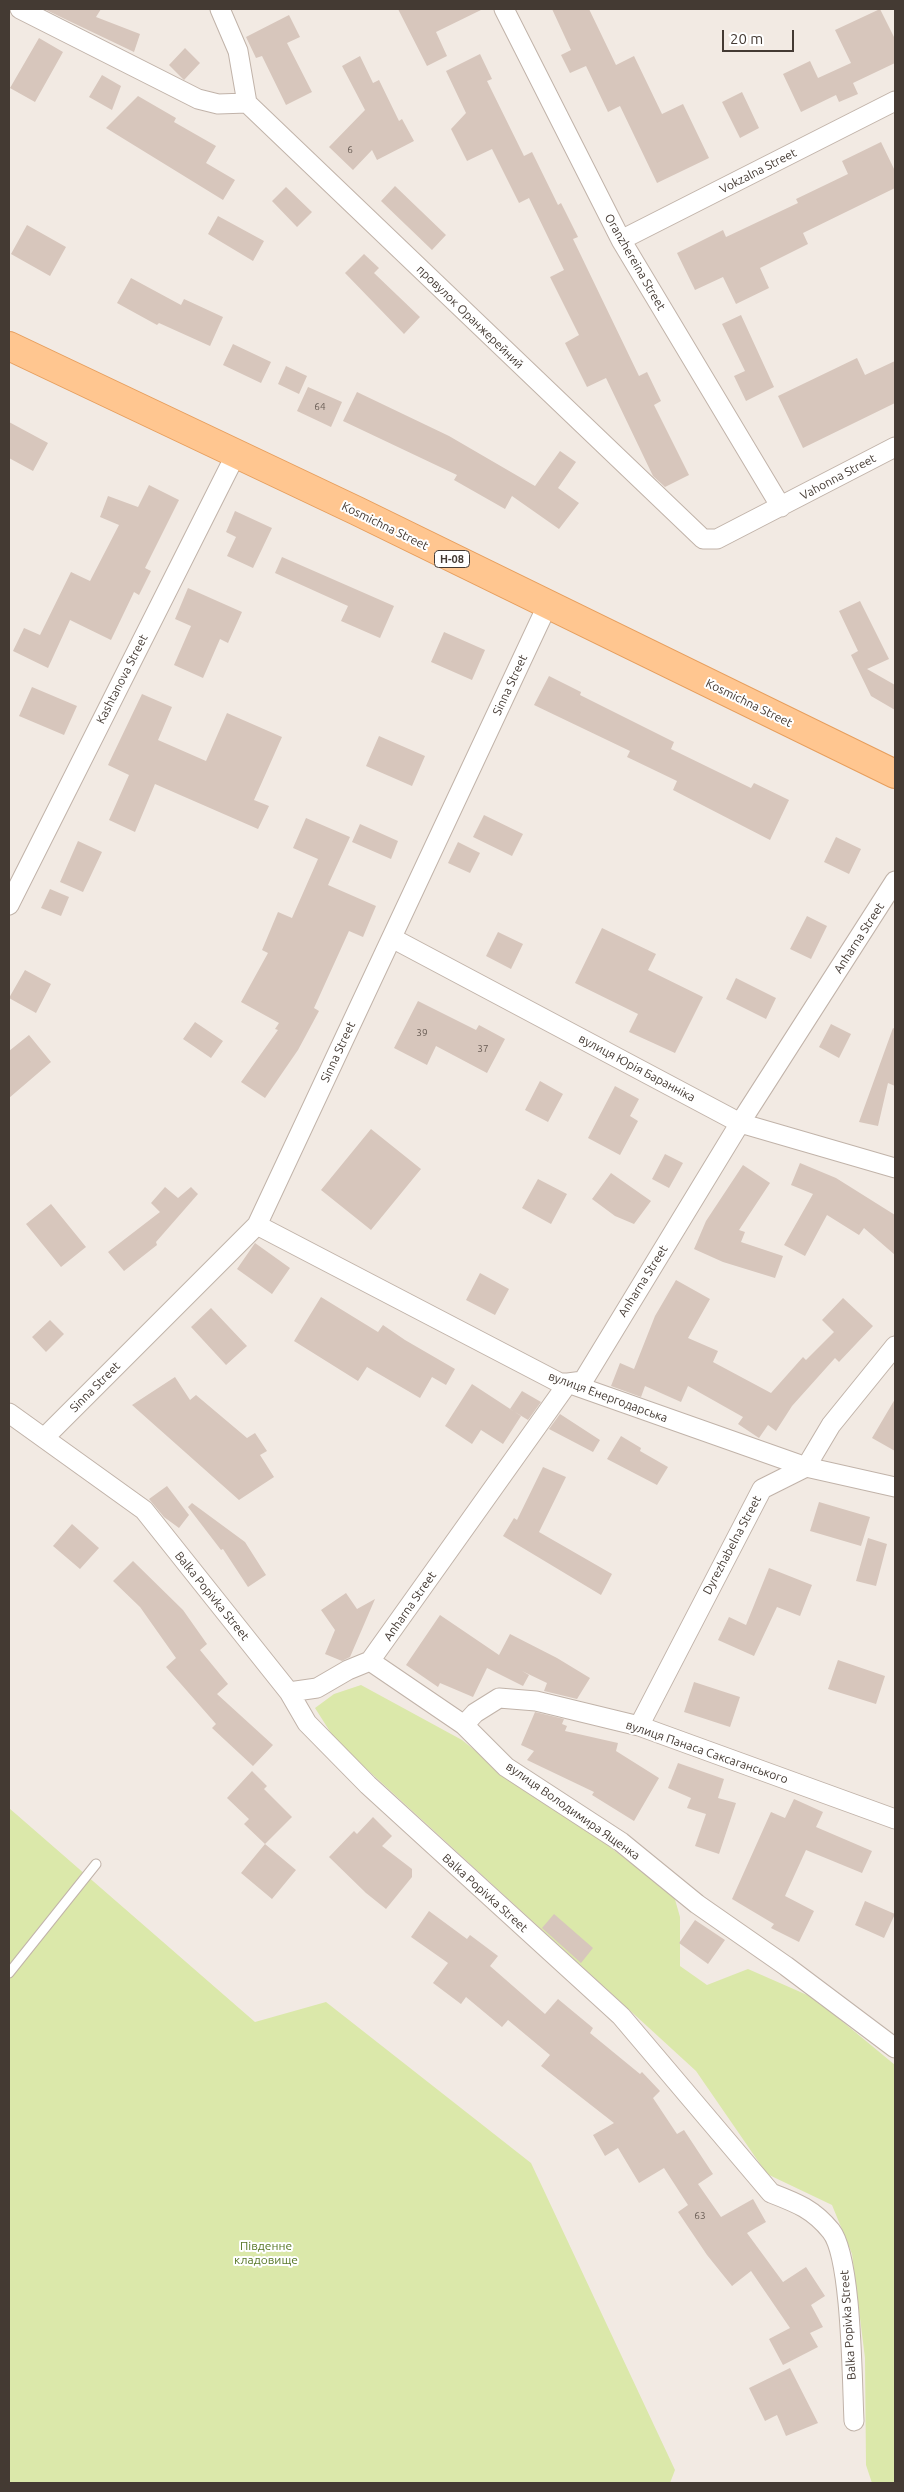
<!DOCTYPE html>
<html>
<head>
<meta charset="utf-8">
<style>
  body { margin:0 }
  #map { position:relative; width:904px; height:2492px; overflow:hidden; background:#f2eae3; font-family:Ubuntu,sans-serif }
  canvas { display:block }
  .frame { position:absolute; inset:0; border:10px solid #443a33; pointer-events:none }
  .scale { position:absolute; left:722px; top:30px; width:72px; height:22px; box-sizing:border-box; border:2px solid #443a33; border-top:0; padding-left:6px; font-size:15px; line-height:18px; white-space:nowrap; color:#443a33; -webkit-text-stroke:4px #fff; paint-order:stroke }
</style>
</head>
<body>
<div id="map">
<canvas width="904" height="2492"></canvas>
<div class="frame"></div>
<div class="scale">20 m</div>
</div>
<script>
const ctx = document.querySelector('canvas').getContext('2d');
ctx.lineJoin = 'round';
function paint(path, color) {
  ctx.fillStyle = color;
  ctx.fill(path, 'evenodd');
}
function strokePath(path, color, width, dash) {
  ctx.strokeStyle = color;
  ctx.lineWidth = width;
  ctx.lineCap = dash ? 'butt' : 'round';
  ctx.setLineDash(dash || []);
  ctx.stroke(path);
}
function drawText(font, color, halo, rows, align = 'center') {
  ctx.font = font + ' Ubuntu,sans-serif';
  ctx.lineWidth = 4;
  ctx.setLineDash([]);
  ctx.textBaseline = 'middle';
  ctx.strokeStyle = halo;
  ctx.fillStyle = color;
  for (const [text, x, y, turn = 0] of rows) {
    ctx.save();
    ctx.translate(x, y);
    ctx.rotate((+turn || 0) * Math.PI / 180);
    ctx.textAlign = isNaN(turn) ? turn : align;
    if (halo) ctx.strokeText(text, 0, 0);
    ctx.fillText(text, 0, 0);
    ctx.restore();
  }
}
const green = new Path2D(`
  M 361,1685 L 462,1740 L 514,1782 L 606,1844 L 674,1896 L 680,1917 L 680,1966 L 707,1985 L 748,1969 L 814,1998 L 895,2065 L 895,2483 L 872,2483 L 866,2465 L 865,2358 L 852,2254 L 832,2205 L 767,2174 L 696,2071 L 336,1741 L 315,1708 L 334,1694 Z
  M 9,1808 L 255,2022 L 326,2002 L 531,2163 L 675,2470 L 670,2483 L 9,2483 Z`);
const building = new Path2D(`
  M 44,9 L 101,9 L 96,17 L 140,34 L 134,52 Z
  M 398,9 L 483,9 L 436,32 L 447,56 L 427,66 Z
  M 552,9 L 589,9 L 616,65 L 634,56 L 662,114 L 683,104 L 709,158 L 657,183 L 620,106 L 608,112 L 586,66 L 570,73 L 561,55 L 571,50 Z
  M 880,9 L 895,39 L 895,63 L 853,83 L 858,94 L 839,102 L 836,95 L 801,112 L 783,74 L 810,61 L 818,78 L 851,63 L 835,30 Z
  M 289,15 L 300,37 L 287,43 L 312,92 L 286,105 L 262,56 L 256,58 L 246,37 Z
  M 39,38 L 63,52 L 35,102 L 10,88 Z
  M 185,48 L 200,63 L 184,80 L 169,65 Z
  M 480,54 L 492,79 L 487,81 L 524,156 L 532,152 L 558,205 L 561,203 L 578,237 L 573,239 L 639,376 L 647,372 L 661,401 L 654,405 L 689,475 L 665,487 L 653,476 L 606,378 L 587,387 L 565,343 L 579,335 L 550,277 L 564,270 L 529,198 L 519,203 L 492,149 L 467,161 L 451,129 L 466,113 L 446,71 Z
  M 360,56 L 373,83 L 379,80 L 399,121 L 402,119 L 414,141 L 377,160 L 372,150 L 353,170 L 329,147 L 365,110 L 342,66 Z
  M 102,75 L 121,86 L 112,110 L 89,97 Z
  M 742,92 L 759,128 L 740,138 L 722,102 Z
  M 138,96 L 176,118 L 174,122 L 216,146 L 206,163 L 235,180 L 223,200 L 106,128 Z
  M 881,142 L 895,171 L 895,188 L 803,233 L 808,244 L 760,268 L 769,288 L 736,304 L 723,277 L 695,290 L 677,253 L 723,230 L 726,237 L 798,203 L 796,199 L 848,174 L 842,161 Z
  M 395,186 L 446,235 L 432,250 L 381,201 Z
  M 286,187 L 312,212 L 297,227 L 272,201 Z
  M 218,216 L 264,241 L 253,261 L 208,234 Z
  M 27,225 L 66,247 L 50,276 L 11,254 Z
  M 364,254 L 379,268 L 374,273 L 420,317 L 404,334 L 345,273 Z
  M 131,278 L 181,305 L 184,299 L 223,317 L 210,346 L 159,323 L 157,325 L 117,303 Z
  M 741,315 L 774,387 L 746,401 L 734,376 L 745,371 L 722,324 Z
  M 233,344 L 271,362 L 261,383 L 223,365 Z
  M 857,358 L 865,375 L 895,361 L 895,403 L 803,448 L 778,396 Z
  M 286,366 L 307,376 L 299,394 L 278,384 Z
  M 308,387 L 342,402 L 331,427 L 297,411 Z
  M 357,392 L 449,436 L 535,486 L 560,451 L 576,462 L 558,488 L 579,503 L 559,529 L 512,496 L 505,509 L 454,480 L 457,475 L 343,421 Z
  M 9,422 L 48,443 L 33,471 L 9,458 Z
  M 149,485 L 179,500 L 145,568 L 151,571 L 139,595 L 134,592 L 111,640 L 70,620 L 48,668 L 13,651 L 24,628 L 40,635 L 71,572 L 90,581 L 119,525 L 100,517 L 108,496 L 138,507 Z
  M 235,511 L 272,528 L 253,568 L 227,556 L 236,537 L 226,532 Z
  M 282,557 L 394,606 L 380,638 L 341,621 L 348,606 L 275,573 Z
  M 188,588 L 242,612 L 228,643 L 220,639 L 203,678 L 174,665 L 191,626 L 175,619 Z
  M 860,601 L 889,659 L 867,669 L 895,685 L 895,710 L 871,696 L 851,655 L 858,651 L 839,611 Z
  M 444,632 L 485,650 L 472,680 L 431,662 Z
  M 549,676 L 581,692 L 580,695 L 674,742 L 671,749 L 751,788 L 754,783 L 789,800 L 770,840 L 673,790 L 677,781 L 627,757 L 630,751 L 534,705 Z
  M 32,687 L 77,706 L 64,735 L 19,716 Z
  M 142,694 L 172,707 L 158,740 L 206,761 L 227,713 L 282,737 L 254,800 L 269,806 L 258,829 L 155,784 L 135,832 L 109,820 L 129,775 L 108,765 Z
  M 379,736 L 425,756 L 412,786 L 366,766 Z
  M 484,815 L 523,834 L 512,856 L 473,837 Z
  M 306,818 L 350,837 L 328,885 L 376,906 L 363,937 L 349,931 L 314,1008 L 319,1011 L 298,1050 L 265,1098 L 241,1082 L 278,1030 L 275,1029 L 279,1023 L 241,1002 L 268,953 L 262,950 L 278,912 L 292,918 L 318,859 L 293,848 Z
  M 360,824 L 398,841 L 391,859 L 352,842 Z
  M 836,837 L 861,849 L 849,874 L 824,862 Z
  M 78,841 L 102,852 L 83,892 L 60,882 Z
  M 458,842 L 480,853 L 470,873 L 448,863 Z
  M 50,889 L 69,897 L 61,916 L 41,908 Z
  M 807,916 L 827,926 L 811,959 L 790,949 Z
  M 602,928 L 656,954 L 648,970 L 703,997 L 675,1053 L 629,1032 L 638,1014 L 575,983 Z
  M 498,932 L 523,944 L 511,969 L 486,956 Z
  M 25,970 L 51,984 L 36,1013 L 9,998 Z
  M 736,978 L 776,998 L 766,1019 L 726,999 Z
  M 418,1001 L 476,1030 L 479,1025 L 505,1039 L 487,1073 L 436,1046 L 427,1065 L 394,1048 Z
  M 195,1022 L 223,1041 L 211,1058 L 183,1039 Z
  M 831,1024 L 851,1034 L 839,1058 L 819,1047 Z
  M 893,1028 L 895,1029 L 895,1086 L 888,1083 L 878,1126 L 859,1122 Z
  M 29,1035 L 51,1062 L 9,1098 L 9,1051 Z
  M 540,1081 L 563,1094 L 548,1122 L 525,1110 Z
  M 615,1086 L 639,1099 L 630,1116 L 638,1121 L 620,1155 L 588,1138 Z
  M 371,1129 L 421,1169 L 371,1230 L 321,1190 Z
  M 665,1154 L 683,1163 L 669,1188 L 652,1179 Z
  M 800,1163 L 836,1178 L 895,1215 L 895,1255 L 864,1228 L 859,1235 L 827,1215 L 805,1256 L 784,1245 L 813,1194 L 791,1185 Z
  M 743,1165 L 770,1183 L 739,1230 L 745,1232 L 741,1242 L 783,1256 L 775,1278 L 723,1262 L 694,1249 L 706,1221 Z
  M 611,1173 L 651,1201 L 634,1224 L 615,1216 L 592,1199 Z
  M 538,1179 L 567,1194 L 551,1224 L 522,1208 Z
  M 165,1187 L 178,1198 L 191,1187 L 198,1194 L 156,1242 L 157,1245 L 124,1271 L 108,1252 L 160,1212 L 151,1203 Z
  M 51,1204 L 86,1247 L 61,1267 L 26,1224 Z
  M 255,1243 L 290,1268 L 272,1294 L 237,1269 Z
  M 480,1273 L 509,1289 L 495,1315 L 466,1300 Z
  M 676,1280 L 710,1299 L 688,1338 L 718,1351 L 713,1362 L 771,1393 L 803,1357 L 806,1360 L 834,1332 L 822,1320 L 843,1298 L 873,1326 L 839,1362 L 835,1358 L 792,1406 L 776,1431 L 768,1425 L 759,1438 L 738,1424 L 743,1417 L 688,1386 L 681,1402 L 645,1386 L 641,1397 L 611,1386 L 620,1363 L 634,1369 L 655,1316 Z
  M 321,1297 L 378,1332 L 383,1325 L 405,1340 L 455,1369 L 446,1385 L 432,1377 L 420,1398 L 367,1367 L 358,1381 L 294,1341 Z
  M 211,1308 L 247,1346 L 226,1365 L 191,1327 Z
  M 50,1320 L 64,1334 L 46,1352 L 32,1337 Z
  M 175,1377 L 190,1400 L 196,1395 L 247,1438 L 255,1433 L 267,1451 L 260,1455 L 274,1477 L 239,1500 L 132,1405 Z
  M 472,1384 L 521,1416 L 503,1444 L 481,1430 L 472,1444 L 445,1426 Z
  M 522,1391 L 541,1402 L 528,1420 L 510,1409 Z
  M 895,1399 L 895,1451 L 872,1438 Z
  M 560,1414 L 600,1440 L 593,1452 L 549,1429 Z
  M 621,1436 L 641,1448 L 640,1451 L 668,1467 L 657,1485 L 607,1459 Z
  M 543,1467 L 566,1477 L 539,1532 L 612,1574 L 601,1595 L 503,1536 L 514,1518 L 517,1520 Z
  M 167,1486 L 189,1515 L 179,1528 L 164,1517 L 149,1499 Z
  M 819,1502 L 870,1517 L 861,1546 L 810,1531 Z
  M 192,1503 L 245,1542 L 266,1575 L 248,1587 L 223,1549 L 221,1550 L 188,1507 Z
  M 72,1524 L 99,1548 L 80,1569 L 53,1546 Z
  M 868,1538 L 887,1544 L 876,1586 L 856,1581 Z
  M 133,1561 L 183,1610 L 207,1644 L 200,1650 L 228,1684 L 217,1694 L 273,1745 L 253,1766 L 212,1728 L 216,1724 L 166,1667 L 176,1658 L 140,1607 L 113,1581 Z
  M 769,1568 L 812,1585 L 800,1616 L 777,1607 L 754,1656 L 718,1640 L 729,1617 L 746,1625 Z
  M 346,1593 L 357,1609 L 375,1599 L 350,1657 L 342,1661 L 325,1654 L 335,1630 L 321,1610 Z
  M 440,1615 L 499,1655 L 510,1634 L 557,1658 L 590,1678 L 577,1699 L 544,1691 L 547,1683 L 522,1671 L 529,1675 L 523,1686 L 487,1668 L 473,1697 L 440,1683 L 438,1687 L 406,1665 Z
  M 838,1660 L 885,1676 L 876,1704 L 828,1689 Z
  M 694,1682 L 740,1697 L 730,1727 L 684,1712 Z
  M 535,1712 L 564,1719 L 562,1724 L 567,1726 L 565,1731 L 618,1743 L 616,1751 L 659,1778 L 634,1821 L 592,1795 L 594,1792 L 527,1760 L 534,1751 L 521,1745 Z
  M 678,1763 L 724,1779 L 718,1798 L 736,1803 L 719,1854 L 695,1846 L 706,1814 L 687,1808 L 691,1798 L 668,1788 Z
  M 252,1771 L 267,1786 L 264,1789 L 292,1817 L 265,1844 L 244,1824 L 249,1819 L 227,1798 Z
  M 794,1799 L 823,1812 L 816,1827 L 872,1851 L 862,1873 L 806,1850 L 785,1896 L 814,1911 L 799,1942 L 771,1928 L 774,1924 L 732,1899 L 771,1812 L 785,1818 Z
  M 373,1817 L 392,1836 L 382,1846 L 412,1869 L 412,1877 L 386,1909 L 366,1893 L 329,1857 L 354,1831 L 357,1834 Z
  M 265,1844 L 296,1870 L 272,1899 L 241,1873 Z
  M 865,1901 L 895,1914 L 884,1938 L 855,1925 Z
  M 429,1911 L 467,1939 L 470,1935 L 498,1956 L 490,1966 L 545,2014 L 558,1999 L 593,2028 L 590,2033 L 640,2074 L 642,2072 L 660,2091 L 653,2098 L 677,2134 L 684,2130 L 713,2174 L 698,2184 L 721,2217 L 753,2199 L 766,2222 L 747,2233 L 783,2282 L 806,2267 L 825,2296 L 811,2305 L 823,2327 L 810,2333 L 818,2347 L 783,2365 L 769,2339 L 790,2328 L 751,2271 L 732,2286 L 707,2255 L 678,2212 L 688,2205 L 664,2168 L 639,2183 L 618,2148 L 605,2156 L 593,2135 L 614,2123 L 541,2066 L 550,2055 L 508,2020 L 502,2027 L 466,1997 L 461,2004 L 433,1983 L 448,1963 L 411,1937 Z
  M 554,1914 L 593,1948 L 581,1963 L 542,1928 Z
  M 695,1920 L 725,1940 L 708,1964 L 679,1943 Z
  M 790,2368 L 818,2423 L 786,2436 L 777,2415 L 765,2421 L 749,2388 Z`);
const service = new Path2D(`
  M 9,1973 L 96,1864`);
const minor = new Path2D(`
  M 20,9 L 198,99 L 218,104 L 247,103
  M 220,9 L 238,51 L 247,103 L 703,539 L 717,539 L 895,447
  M 504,9 L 621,240 L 781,507
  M 621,240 L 895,101
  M 9,905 L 236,454
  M 392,938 L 740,1123 L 895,1168
  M 257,1225 L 560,1383 L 568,1383 L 806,1467 L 895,1487
  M 9,1413 L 144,1510 L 289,1692 L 307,1723 L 368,1785 L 621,2016 L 771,2193 C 797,2203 813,2209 831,2231 C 852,2257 852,2383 854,2421
  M 44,1438 L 257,1225 L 547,606
  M 370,1661 L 568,1383 L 583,1381 L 740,1123 L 895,881
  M 289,1692 L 317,1688 L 348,1670 L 370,1661 L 464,1725 L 506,1767 L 621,1842 L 697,1904 L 786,1966 L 895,2048
  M 464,1725 L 475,1713 L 499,1698 L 536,1701 L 639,1726 L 895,1819
  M 639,1726 L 762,1489 L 806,1467 L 831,1425 L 895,1346`);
const primary = new Path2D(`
  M 9,346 L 357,511 L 895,774`);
const numberNames = [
  ["6",350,150],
  ["64",320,407],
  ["39",422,1033],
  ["37",483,1049],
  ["63",700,2216]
];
const shields = [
  [452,559,35]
];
const shieldNames = [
  ["Н-08",452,559]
];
const streetNames = [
  ["Vokzalna Street",758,171,-27],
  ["Oranzhereina Street",635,262,60],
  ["провулок Оранжерейний",470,317,44],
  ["Vahonna Street",838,477,-28],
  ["Kosmichna Street",385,526,26],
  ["Kashtanova Street",122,679,-63],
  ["Sinna Street",510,685,-65],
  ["Kosmichna Street",749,703,26],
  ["Anharna Street",859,938,-57],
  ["Sinna Street",338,1052,-65],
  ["вулиця Юрія Баранніка",637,1068,28],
  ["Anharna Street",643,1281,-58],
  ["Sinna Street",95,1387,-45],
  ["вулиця Енергодарська",608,1397,20],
  ["Dyrezhabelna Street",732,1545,-62],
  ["Balka Popivka Street",212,1596,51],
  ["Anharna Street",410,1606,-55],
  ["вулиця Панаса Саксаганського",707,1752,19],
  ["вулиця Володимира Ященка",573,1811,35],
  ["Balka Popivka Street",485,1893,42],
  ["Balka Popivka Street",848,2325,-94]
];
const parkNames = [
  ["Південне",266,2246],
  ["кладовище",266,2260]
];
paint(green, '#dbe8aa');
paint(building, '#d7c6bc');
strokePath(service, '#c1b3a9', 11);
strokePath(minor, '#c1b3a9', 21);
strokePath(primary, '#e69e5d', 30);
strokePath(service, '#fff', 9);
strokePath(minor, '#fff', 19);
strokePath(primary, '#ffc690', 28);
drawText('10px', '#695d55', null, numberNames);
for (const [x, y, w] of shields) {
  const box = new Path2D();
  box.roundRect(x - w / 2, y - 8.5, w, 17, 4);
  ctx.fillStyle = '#fff';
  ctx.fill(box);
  strokePath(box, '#443a33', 1);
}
drawText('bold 11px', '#443a33', null, shieldNames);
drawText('12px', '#443a33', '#fff', streetNames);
drawText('12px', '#577726', '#fff', parkNames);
</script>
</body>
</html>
